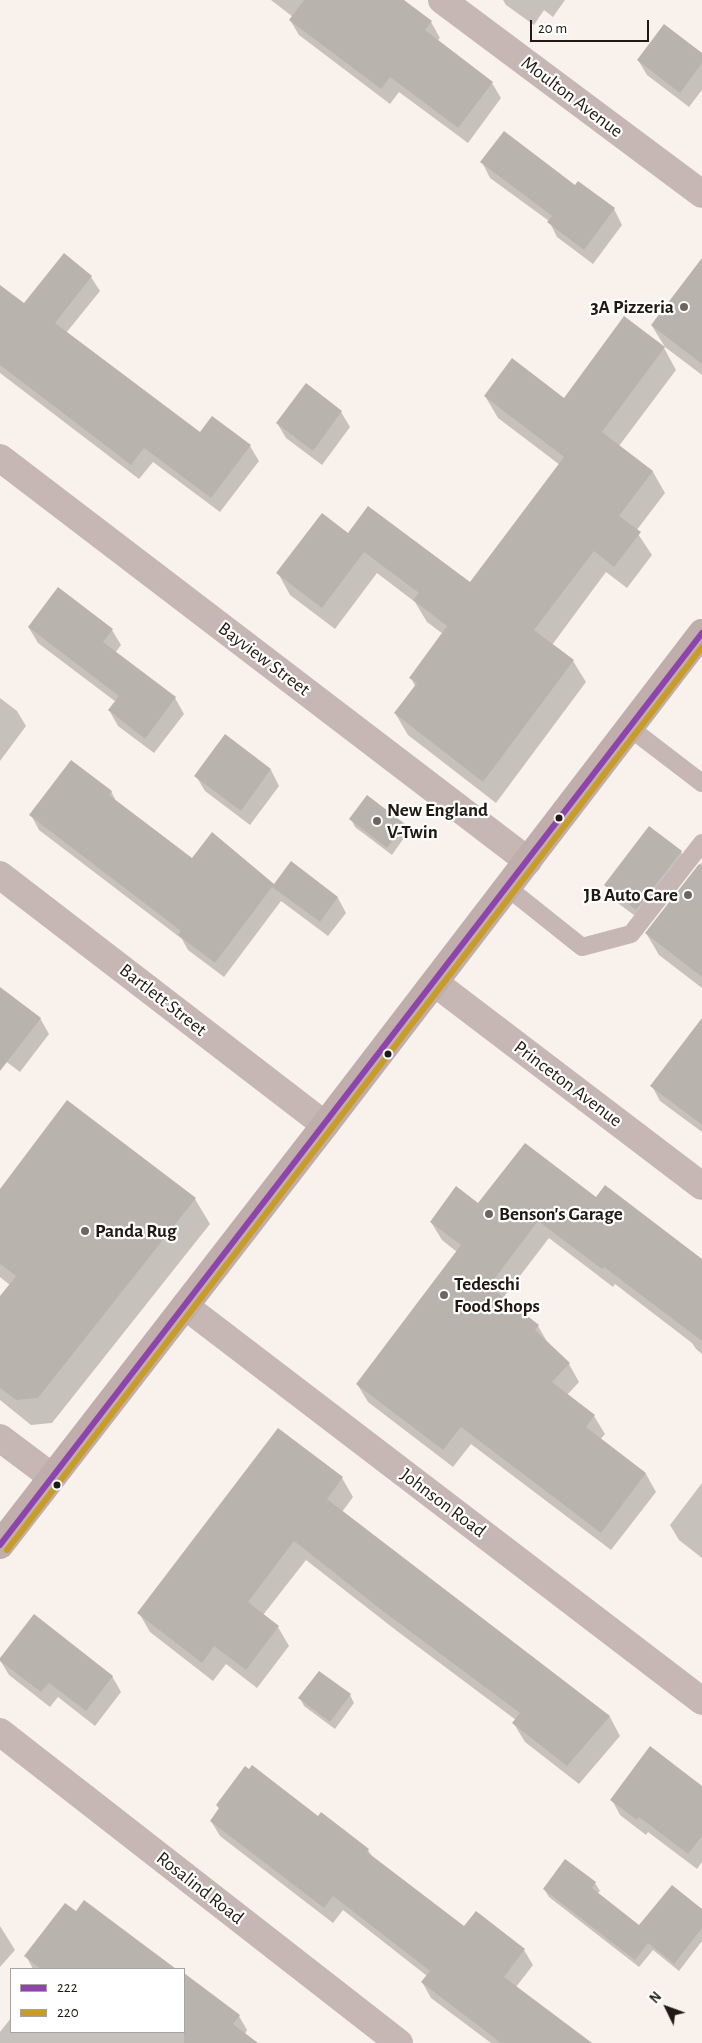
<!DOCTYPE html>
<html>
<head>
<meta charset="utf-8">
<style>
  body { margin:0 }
  #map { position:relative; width:702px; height:2043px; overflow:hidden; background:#f9f2ec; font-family:"Alegreya Sans",sans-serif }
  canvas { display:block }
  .legend { position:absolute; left:10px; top:1968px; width:175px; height:65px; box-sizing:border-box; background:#fff; border:1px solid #a6a3a1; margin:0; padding:6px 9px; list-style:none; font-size:15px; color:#211914 }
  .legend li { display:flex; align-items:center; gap:10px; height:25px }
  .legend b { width:25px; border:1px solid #a6a3a1 }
  .north { position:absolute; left:642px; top:1983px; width:50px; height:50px; -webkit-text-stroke:4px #fff; paint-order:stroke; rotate:312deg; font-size:14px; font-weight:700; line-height:20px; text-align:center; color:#211914 }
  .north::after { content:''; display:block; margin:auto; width:18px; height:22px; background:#211914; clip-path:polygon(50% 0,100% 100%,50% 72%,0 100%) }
  .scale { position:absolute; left:530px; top:20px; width:119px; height:22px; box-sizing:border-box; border:2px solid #211914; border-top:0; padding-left:6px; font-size:15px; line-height:18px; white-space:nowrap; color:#211914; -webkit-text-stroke:4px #fff; paint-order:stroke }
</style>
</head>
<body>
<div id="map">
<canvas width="702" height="2043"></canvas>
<ul class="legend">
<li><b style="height:6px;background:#8e44ad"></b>222</li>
<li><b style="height:6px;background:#c89c26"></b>220</li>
</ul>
<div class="north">N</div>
<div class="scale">20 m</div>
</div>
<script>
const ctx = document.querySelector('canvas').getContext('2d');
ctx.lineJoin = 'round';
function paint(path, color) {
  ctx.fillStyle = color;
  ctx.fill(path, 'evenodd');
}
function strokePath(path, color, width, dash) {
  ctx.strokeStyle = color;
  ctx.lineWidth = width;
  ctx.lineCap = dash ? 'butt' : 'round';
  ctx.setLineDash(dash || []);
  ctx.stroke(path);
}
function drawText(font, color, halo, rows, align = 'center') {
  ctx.font = font + ' "Alegreya Sans",sans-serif';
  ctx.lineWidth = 4.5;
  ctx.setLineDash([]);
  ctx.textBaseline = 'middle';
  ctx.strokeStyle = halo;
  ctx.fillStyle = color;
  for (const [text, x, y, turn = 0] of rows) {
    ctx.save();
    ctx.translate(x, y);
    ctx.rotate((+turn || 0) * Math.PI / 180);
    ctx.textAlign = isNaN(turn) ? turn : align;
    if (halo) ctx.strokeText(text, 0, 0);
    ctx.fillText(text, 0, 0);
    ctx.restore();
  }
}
const shadow = new Path2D(`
  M 271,0 L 402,0 L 431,22 L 440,38 L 437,41 L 492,83 L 501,98 L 468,143 L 399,92 L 390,104 L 299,35 L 290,20 L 293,17 Z
  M 503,0 L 565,0 L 553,17 L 544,10 L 534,25 L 506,5 Z
  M 702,54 L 702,90 L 689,107 L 647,75 L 638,60 Z
  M 482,162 L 575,187 L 614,209 L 622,225 L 593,264 L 557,237 L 549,221 L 490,178 Z
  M 91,277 L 100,291 L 66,333 L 200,434 L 250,446 L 259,461 L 220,512 L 153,462 L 139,479 L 0,373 L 0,286 L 24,305 Z
  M 702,289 L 702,375 L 665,347 L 652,326 Z
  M 664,348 L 676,370 L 619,446 L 653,472 L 665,493 L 636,531 L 652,555 L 627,588 L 606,572 L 552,645 L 573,661 L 586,682 L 496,803 L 408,735 L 395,713 L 415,686 L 411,678 L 443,634 L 427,622 L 415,602 L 377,573 L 335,629 L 290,595 L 278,573 L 348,535 L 470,584 L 560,465 L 498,418 L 485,396 L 564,400 Z
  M 341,412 L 350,427 L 322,465 L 286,438 L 277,423 Z
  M 29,628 L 112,630 L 121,645 L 115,653 L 175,698 L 184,714 L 154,753 L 118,726 L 109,710 L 116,702 L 38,643 Z
  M 0,698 L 17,711 L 26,726 L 0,761 Z
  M 225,736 L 271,770 L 279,786 L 250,825 L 205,791 L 196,776 Z
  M 111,791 L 117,803 L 192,860 L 274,885 L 292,863 L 338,898 L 346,913 L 328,936 L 281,901 L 224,977 L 188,950 L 182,939 L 39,830 L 31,815 Z
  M 351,819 L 404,825 L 408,832 L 392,855 L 355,827 Z
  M 681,852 L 690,867 L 646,924 L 615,901 L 606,885 Z
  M 702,862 L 702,988 L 659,955 L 646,933 Z
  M 0,988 L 40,1018 L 49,1034 L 20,1072 L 0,1057 Z
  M 702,1020 L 702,1132 L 660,1101 L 652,1086 Z
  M 0,1191 L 195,1199 L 210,1224 L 52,1423 L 31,1425 L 0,1400 L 0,1298 L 10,1285 L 0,1277 Z
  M 597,1198 L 702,1261 L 702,1354 L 696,1349 L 692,1343 L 615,1284 L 613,1287 L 549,1238 L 503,1298 L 538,1326 L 549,1345 L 569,1364 L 579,1382 L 567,1395 L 594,1416 L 605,1434 L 600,1440 L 646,1474 L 656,1492 L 611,1550 L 471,1444 L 453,1467 L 368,1402 L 357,1384 L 457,1252 L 442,1240 L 431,1222 L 479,1205 Z
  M 342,1478 L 353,1497 L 342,1512 L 610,1717 L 620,1736 L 579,1784 L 525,1742 L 514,1724 L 516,1720 L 397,1631 L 306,1560 L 263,1615 L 278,1627 L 289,1646 L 257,1688 L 226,1664 L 213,1681 L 150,1632 L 139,1613 Z
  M 702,1483 L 702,1558 L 679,1540 L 670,1525 Z
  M 0,1660 L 112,1676 L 121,1692 L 95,1726 L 58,1697 L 50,1707 L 9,1675 Z
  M 350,1695 L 354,1703 L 335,1729 L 304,1706 L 300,1698 Z
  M 702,1787 L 702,1862 L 697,1869 L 648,1832 L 646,1835 L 620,1815 L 612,1800 Z
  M 217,1805 L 318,1817 L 368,1850 L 373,1858 L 464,1928 L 524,1950 L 533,1965 L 516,1987 L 590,2043 L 491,2043 L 431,1998 L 422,1982 L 427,1976 L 343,1910 L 333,1923 L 220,1836 L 211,1821 L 220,1810 Z
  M 595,1883 L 600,1891 L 597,1894 L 639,1927 L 702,1910 L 702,1941 L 679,1971 L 653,1950 L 639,1967 L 549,1897 L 544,1889 Z
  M 85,1902 L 176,1969 L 33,1969 L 26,1956 L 76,1913 Z
  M 0,1926 L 15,1950 L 0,1967 Z
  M 184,1975 L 239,2016 L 247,2030 L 245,2034 L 256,2043 L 0,2043 L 0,2032 L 11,2018 L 11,2032 L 184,2032 Z`);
const building = new Path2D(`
  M 304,0 L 404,0 L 432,21 L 425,30 L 493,82 L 458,128 L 390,77 L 381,89 L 289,20 Z
  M 664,24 L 702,53 L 702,63 L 680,93 L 637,60 Z
  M 504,131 L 575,185 L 578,181 L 615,208 L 584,250 L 547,222 L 552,216 L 480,162 Z
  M 64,253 L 92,276 L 55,323 L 200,432 L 212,416 L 251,445 L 211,498 L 144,448 L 131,465 L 0,365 L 0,285 L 24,303 Z
  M 702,258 L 702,364 L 651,325 Z
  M 624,316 L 665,347 L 602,432 L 653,471 L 619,516 L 641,532 L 614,567 L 594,551 L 534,630 L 574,660 L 483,782 L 394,713 L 417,683 L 409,678 L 447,626 L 413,600 L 419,593 L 364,552 L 322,608 L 276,573 L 322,513 L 348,533 L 368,506 L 470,582 L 564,457 L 484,396 L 512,358 L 564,398 Z
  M 306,383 L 342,411 L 313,451 L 276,423 Z
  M 58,587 L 113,629 L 103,642 L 176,697 L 145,739 L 108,710 L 119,696 L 28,627 Z
  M 225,734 L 271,769 L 241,811 L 194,776 Z
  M 71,760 L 112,791 L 109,795 L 192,858 L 212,832 L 274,884 L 291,861 L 338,897 L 320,922 L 272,887 L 215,963 L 178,935 L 181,931 L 29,815 Z
  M 367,795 L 405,824 L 387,848 L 349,819 Z
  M 649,826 L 682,851 L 636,910 L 604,885 Z
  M 699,864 L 702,867 L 702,977 L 645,933 Z
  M 0,987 L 41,1018 L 0,1071 Z
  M 702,1018 L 702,1125 L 650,1086 Z
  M 67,1100 L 196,1198 L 38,1398 L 16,1400 L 0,1388 L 0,1296 L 16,1276 L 0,1264 L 0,1189 Z
  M 525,1143 L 596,1197 L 605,1185 L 702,1259 L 702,1341 L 604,1267 L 602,1269 L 538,1221 L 489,1286 L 539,1325 L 535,1330 L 570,1363 L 552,1382 L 595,1415 L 586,1427 L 646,1473 L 601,1533 L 461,1427 L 443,1450 L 356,1384 L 461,1245 L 430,1222 L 456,1186 L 478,1203 Z
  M 278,1428 L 343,1477 L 327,1499 L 610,1716 L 567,1766 L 512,1723 L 520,1713 L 384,1612 L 294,1541 L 248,1602 L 279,1626 L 246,1670 L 214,1646 L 202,1663 L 137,1613 Z
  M 34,1614 L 113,1676 L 86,1711 L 49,1683 L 41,1692 L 0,1661 L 0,1658 Z
  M 319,1671 L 351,1694 L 330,1722 L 298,1698 Z
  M 650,1746 L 702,1786 L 702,1836 L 688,1854 L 639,1817 L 637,1820 L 610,1800 Z
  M 252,1765 L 318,1816 L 321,1812 L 369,1849 L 367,1852 L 464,1926 L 476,1911 L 525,1949 L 504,1977 L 592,2043 L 501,2043 L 421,1982 L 430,1971 L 333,1896 L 324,1908 L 210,1821 L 219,1808 L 216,1805 L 245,1766 L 249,1769 Z
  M 565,1859 L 596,1882 L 592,1888 L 639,1925 L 672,1885 L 702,1909 L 702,1928 L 674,1964 L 648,1943 L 635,1960 L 543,1889 Z
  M 84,1900 L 176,1969 L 41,1969 L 24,1956 L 65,1903 L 76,1911 Z
  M 184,1973 L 240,2015 L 233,2024 L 258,2043 L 184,2043 Z`);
const lane = new Path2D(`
  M 630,728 L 702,783
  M 508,888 L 582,947 L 631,934 L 702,843`);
const street = new Path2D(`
  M 442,0 L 702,194
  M 0,458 L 528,861
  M 0,875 L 325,1125
  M 435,983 L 702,1186
  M 185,1306 L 702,1701
  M 0,1438 L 52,1477
  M 0,1732 L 399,2043`);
const primary = new Path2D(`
  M 0,1545 L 325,1125 L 702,633`);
const bus1 = new Path2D(`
  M 0,1545 L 702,633`);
const bus2 = new Path2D(`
  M 7,1550 L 702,647`);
const markers = [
  [684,307,5,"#6d6560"],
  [559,818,4.5,"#211914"],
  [377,821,5,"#6d6560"],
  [688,895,5,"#6d6560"],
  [388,1054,4.5,"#211914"],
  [489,1214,5,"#6d6560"],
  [85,1231,5,"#6d6560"],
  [444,1295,5,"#6d6560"],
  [57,1485,4.5,"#211914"]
];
const streetNames = [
  ["Moulton Avenue",572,97,37],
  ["Bayview Street",264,659,37],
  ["Bartlett Street",163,1000,38],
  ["Princeton Avenue",568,1084,37],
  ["Johnson Road",443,1503,37],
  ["Rosalind Road",200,1888,38]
];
const poiNames = [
  ["3A Pizzeria",674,307,"right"],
  ["New England",387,810],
  ["V-Twin",387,832],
  ["JB Auto Care",678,895,"right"],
  ["Benson's Garage",499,1214],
  ["Panda Rug",95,1231],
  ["Tedeschi",454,1284],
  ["Food Shops",454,1306]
];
paint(shadow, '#0003');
paint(building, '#b9b3ad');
strokePath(lane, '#c6b7b5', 18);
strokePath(street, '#c6b7b5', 28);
strokePath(primary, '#bfaeab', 28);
strokePath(bus1, '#8e44ad', 6);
strokePath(bus2, '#c89c26', 6);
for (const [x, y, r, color] of markers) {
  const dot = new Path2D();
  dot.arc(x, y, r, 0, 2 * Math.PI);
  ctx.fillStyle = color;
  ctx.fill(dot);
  strokePath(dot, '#fff', 2);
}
drawText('19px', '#211914', '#fff', streetNames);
drawText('bold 19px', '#211914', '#fff', poiNames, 'left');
</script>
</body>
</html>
